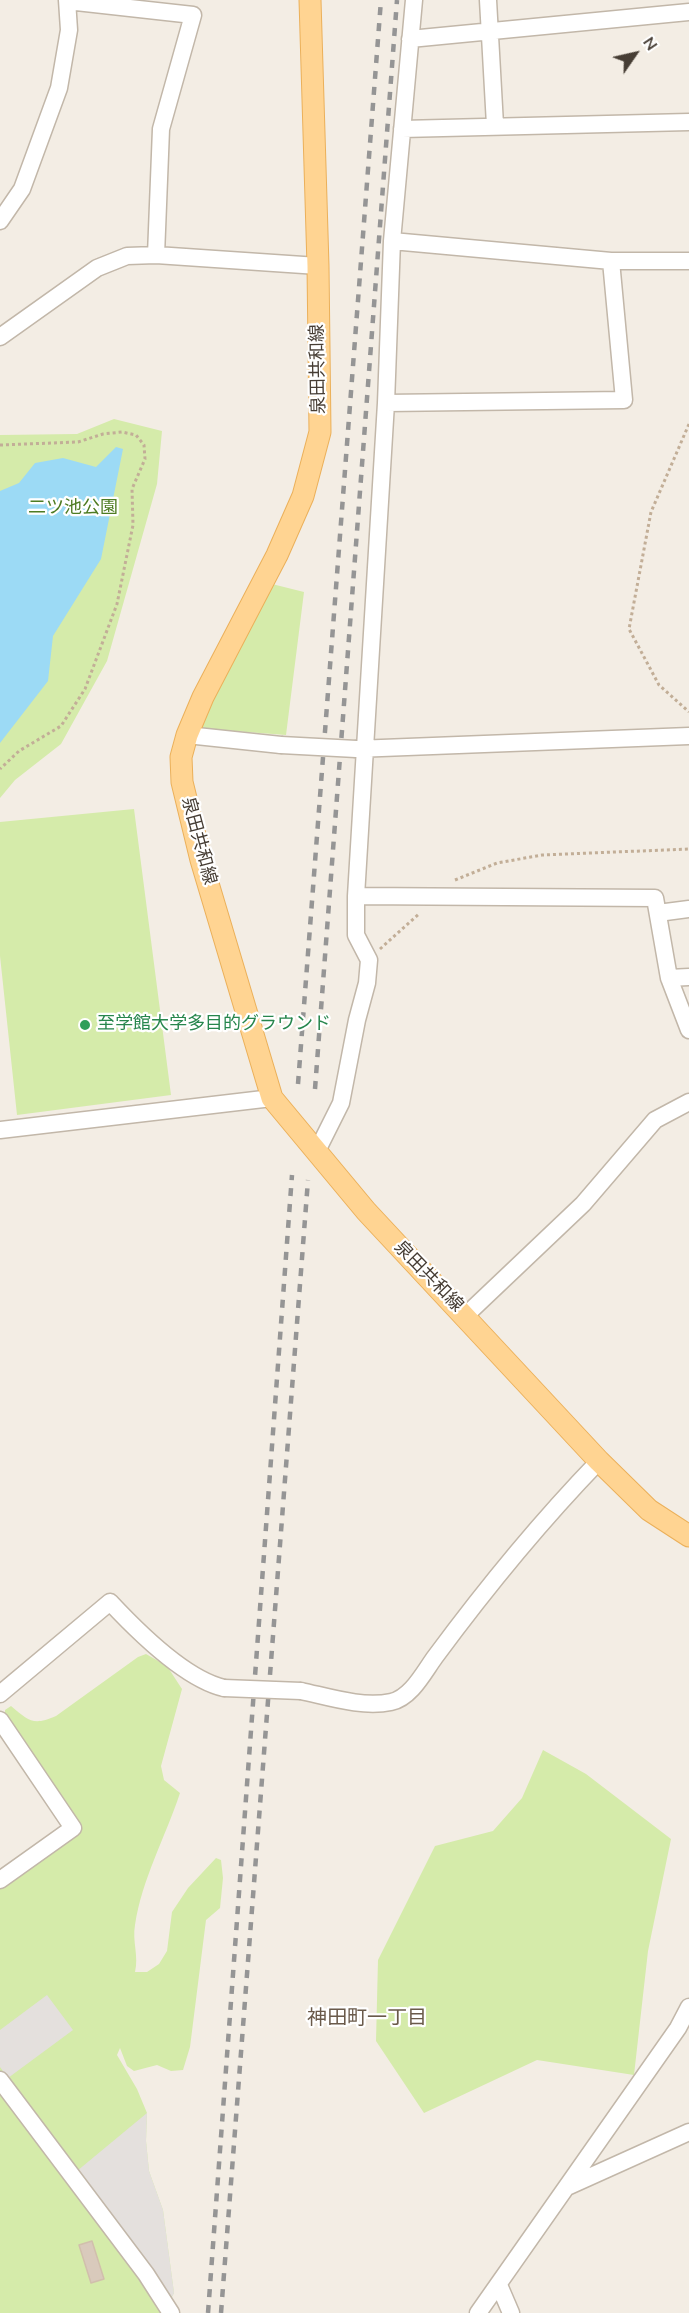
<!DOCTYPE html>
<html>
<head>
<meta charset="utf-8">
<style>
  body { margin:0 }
  #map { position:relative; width:689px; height:2313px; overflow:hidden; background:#f3ede4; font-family:"Nunito Sans",sans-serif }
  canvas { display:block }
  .north { position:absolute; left:605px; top:24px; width:60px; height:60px; -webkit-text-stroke:4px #fff; paint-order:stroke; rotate:56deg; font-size:16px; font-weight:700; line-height:24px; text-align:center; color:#463d34 }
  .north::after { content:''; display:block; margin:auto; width:21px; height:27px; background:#463d34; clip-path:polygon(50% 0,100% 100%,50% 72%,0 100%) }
</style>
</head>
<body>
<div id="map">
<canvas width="689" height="2313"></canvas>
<div class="north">N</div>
</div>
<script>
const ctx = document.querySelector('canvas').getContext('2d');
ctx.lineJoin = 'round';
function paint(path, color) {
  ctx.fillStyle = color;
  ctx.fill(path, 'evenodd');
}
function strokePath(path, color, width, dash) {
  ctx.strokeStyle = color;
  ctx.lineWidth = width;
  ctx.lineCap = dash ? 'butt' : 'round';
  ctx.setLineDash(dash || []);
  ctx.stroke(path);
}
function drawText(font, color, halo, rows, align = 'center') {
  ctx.font = font + ' "Nunito Sans","Noto Sans JP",sans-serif';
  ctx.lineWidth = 4.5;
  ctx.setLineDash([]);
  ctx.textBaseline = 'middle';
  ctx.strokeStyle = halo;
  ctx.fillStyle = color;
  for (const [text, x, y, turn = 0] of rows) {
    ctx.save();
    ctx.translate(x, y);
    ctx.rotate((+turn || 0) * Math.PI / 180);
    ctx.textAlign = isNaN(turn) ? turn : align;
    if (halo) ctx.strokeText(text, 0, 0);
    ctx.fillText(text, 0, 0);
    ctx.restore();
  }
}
const green = new Path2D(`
  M 114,419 L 162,431 L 157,484 L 107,661 L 61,744 L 15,780 L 0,798 L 0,435 L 77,434 Z
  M 268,583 L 304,592 L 286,735 L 194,728 Z
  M 134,809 L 171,1095 L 17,1115 L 0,956 L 0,822 Z
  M 146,1654 L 167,1666 L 182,1689 L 161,1766 L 164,1780 L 180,1793 C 165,1838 142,1879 135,1925 C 132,1941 139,1956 135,1972 L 147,1972 L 159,1964 L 167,1951 L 172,1912 L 188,1888 L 216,1858 L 221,1860 L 223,1878 L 220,1908 L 206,1920 L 190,2047 L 183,2070 L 171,2071 L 157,2065 L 134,2071 L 127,2066 L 120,2048 L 117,2055 L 137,2089 L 147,2113 L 146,2141 L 149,2171 L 163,2210 L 174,2293 L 163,2313 L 0,2313 L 0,1885 L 78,1828 L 5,1719 L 5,1710 L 11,1706 C 29,1721 33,1726 56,1716 L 138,1657 Z
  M 543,1750 L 586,1774 L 671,1839 L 648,1951 L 634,2075 L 537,2060 L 424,2113 L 376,2041 L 378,1960 L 435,1846 L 493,1831 L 522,1798 Z`);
const parking = new Path2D(`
  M 47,1995 L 73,2030 L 8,2078 L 0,2067 L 0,2030 Z
  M 147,2113 L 146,2141 L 149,2171 L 163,2210 L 174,2293 L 172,2297 L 77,2171 Z`);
const water = new Path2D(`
  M 116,447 L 123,449 L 101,559 L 53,636 L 48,681 L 0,743 L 0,491 L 19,483 L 35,463 L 63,458 L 96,467 Z`);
const building = new Path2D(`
  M 92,2241 L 104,2279 L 91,2283 L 79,2245 Z`);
const path = new Path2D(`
  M 689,424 L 651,512 L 629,629 L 659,685 L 689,712
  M 0,445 L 78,442 L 103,434 L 122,432 L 136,435 L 144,445 L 145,459 L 132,489 L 133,525 L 117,604 L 85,689 L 61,726 L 19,751 L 0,769
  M 455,880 L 497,863 L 542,855 L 689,849
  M 380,949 L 420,913`);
const minor = new Path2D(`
  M 488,0 L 495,125
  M 67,1 L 193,15 L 161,129 L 156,255
  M 410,39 L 689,12
  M 402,129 L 689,122
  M 0,221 L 22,189 L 59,88 L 69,30 L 67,0
  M 392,241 L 611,261 L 689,261
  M 0,337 L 97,268 L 127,256 L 156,255 L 318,266
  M 386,403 L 624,400 L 611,261
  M 187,735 L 281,745
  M 356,749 L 689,736
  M 356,896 L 655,898 L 669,978 L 689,1030
  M 658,913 L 689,909
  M 669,978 L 689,977
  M 0,1130 L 272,1098
  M 317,1151 L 341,1103 L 357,1020 L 367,983 L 369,960 L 356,935 L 356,896 L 386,403 L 392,241 L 414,0
  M 465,1316 L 583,1204 L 655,1120 L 689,1102
  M 301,1691 C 329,1697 362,1708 391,1702 C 411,1698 424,1672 435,1657 C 486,1588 540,1522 599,1461
  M 0,1694 L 110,1602 C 138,1632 185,1679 224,1688
  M 0,1720 L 73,1828 L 0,1880
  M 0,2080 L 146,2274 L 171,2313
  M 567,2187 L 689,2132
  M 499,2285 L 511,2313
  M 478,2313 L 678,2028 L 689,2007`);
const major = new Path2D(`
  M 310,0 L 318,266 L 320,432 L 303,496 L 277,555 L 203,697 L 187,735 L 181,757 L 182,782 L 201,860 L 272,1098 L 366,1211 L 599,1461 L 649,1510 L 689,1536`);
const rail = new Path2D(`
  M 298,1084 L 381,0
  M 315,1089 L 397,0
  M 208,2313 L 292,1175
  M 221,2313 L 308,1180`);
const minorBridge = new Path2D(`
  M 281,745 L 356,749
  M 224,1688 L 301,1691`);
const markers = [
  [85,1025,6,"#2e9e5b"]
];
const streetNames = [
  ["泉田共和線",319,369,-91],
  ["泉田共和線",198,841,75],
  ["泉田共和線",428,1277,46]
];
const parkNames = [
  ["二ツ池公園",73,509]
];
const leisureNames = [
  ["至学館大学多目的グラウンド",97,1025]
];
const neighbourhoodNames = [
  ["神田町一丁目",367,2019]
];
paint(green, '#d5ebaa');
paint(parking, '#e4e0dd');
paint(water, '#9cdaf5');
paint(building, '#d9cabc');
strokePath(building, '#d1bfac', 1.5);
strokePath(minor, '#c2b7a9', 19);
strokePath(major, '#ebb05a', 23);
strokePath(path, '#c2ae97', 3, [3, 3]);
strokePath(minor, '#fff', 16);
strokePath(major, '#ffd492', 21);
strokePath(rail, '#959595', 4.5, [8, 8]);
strokePath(minorBridge, '#c2b7a9', 19, []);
strokePath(minorBridge, '#fff', 16);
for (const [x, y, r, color] of markers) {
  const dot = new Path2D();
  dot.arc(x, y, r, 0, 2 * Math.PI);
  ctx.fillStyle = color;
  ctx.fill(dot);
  strokePath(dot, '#fff', 2);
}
drawText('18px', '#463d34', '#fff', streetNames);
drawText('18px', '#4e7c23', '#fff', parkNames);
drawText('18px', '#27864d', '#fff', leisureNames, 'left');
drawText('20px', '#6a5a4a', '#fff', neighbourhoodNames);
</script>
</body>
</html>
